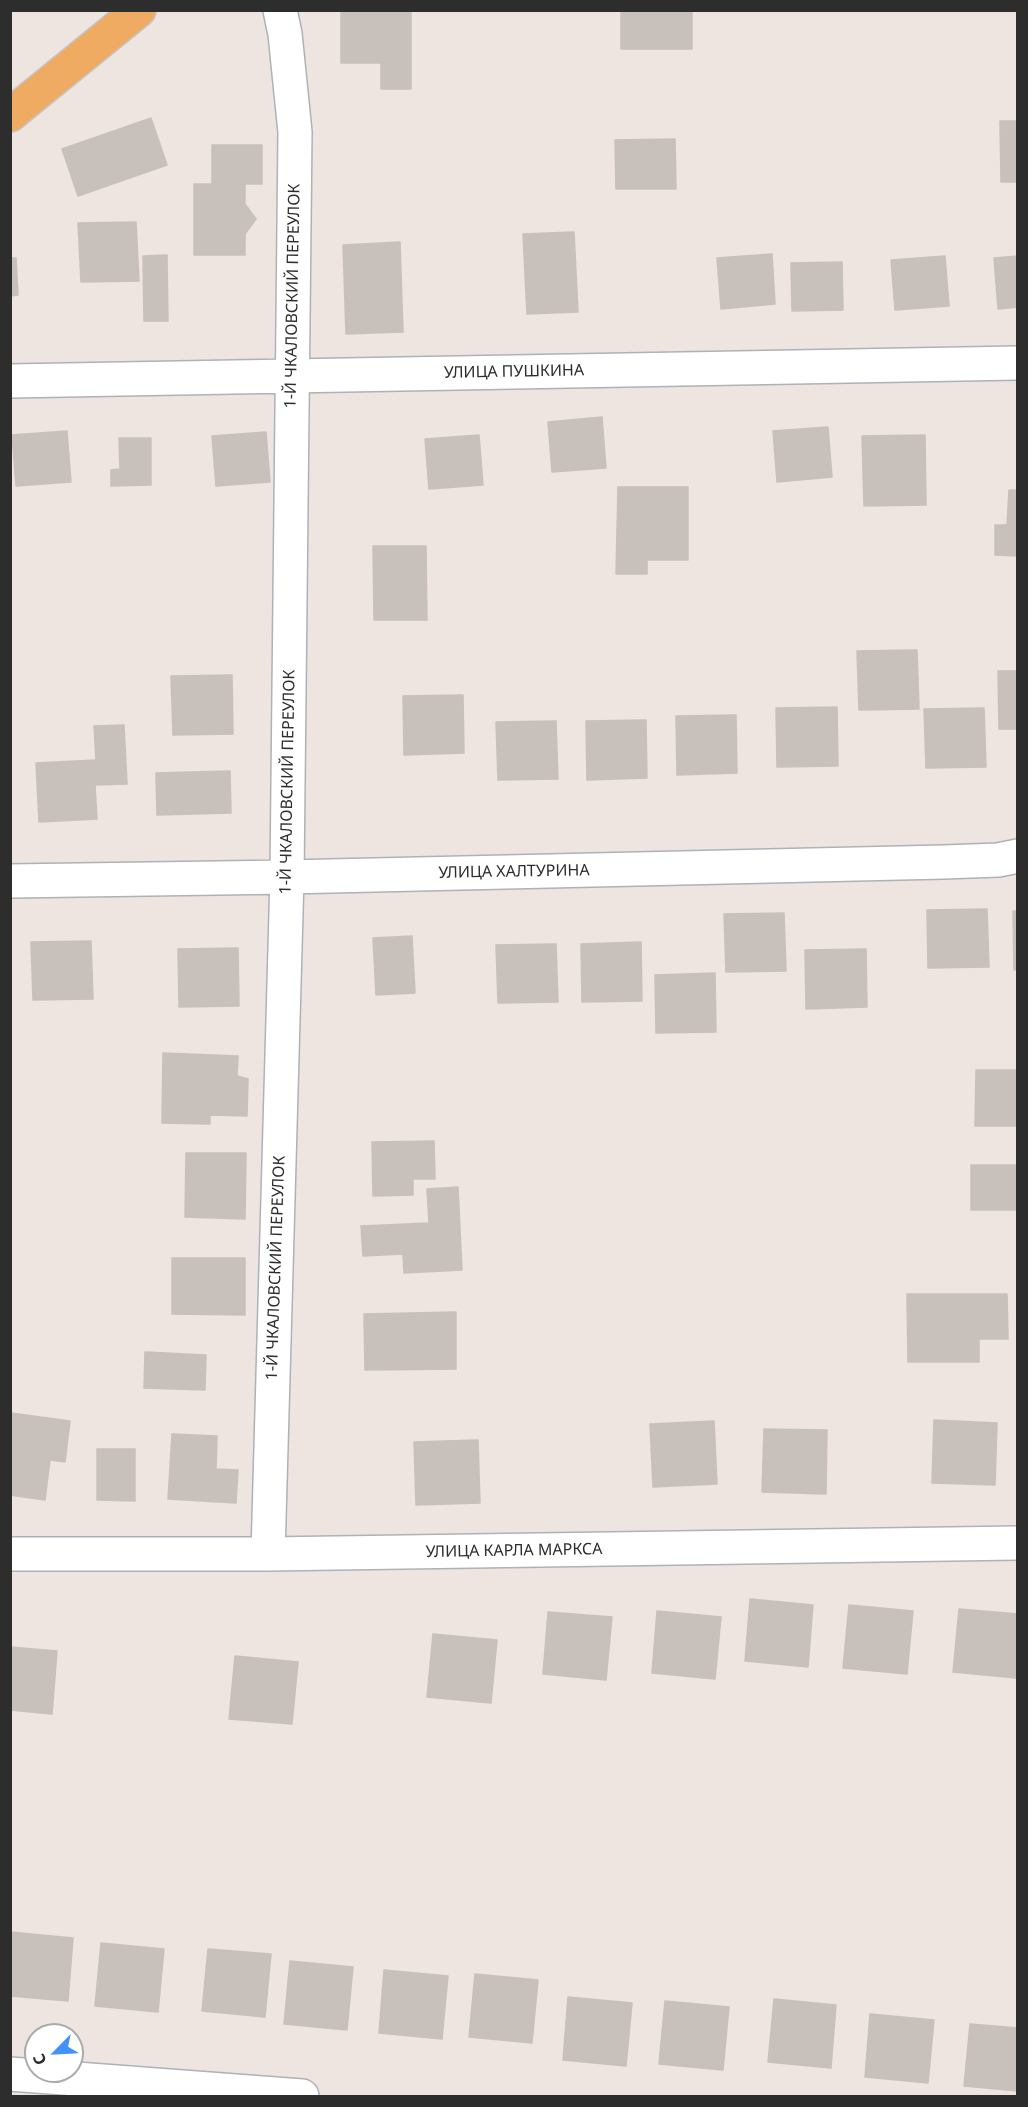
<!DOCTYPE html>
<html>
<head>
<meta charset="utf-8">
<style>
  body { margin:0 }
  #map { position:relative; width:1028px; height:2107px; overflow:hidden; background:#eee4e0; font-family:"Noto Sans",sans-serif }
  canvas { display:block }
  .frame { position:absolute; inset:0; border:12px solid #2d2d2d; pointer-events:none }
  .north { position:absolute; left:24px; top:2023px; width:60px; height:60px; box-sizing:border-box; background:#fff; border:2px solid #ababab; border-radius:50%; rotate:246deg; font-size:16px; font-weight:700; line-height:24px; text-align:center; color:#2d2d2d }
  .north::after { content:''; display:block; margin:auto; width:21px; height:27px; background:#4292f9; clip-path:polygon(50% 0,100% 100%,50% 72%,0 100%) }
</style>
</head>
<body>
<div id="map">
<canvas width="1028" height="2107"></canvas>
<div class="frame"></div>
<div class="north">С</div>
</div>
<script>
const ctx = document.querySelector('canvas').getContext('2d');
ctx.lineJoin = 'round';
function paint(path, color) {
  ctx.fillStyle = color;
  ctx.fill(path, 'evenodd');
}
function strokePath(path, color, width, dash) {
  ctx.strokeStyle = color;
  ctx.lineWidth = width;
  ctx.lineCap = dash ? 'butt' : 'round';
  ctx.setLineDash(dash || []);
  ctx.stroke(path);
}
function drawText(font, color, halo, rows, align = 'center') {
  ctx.font = font + ' "Noto Sans",sans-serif';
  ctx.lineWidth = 4.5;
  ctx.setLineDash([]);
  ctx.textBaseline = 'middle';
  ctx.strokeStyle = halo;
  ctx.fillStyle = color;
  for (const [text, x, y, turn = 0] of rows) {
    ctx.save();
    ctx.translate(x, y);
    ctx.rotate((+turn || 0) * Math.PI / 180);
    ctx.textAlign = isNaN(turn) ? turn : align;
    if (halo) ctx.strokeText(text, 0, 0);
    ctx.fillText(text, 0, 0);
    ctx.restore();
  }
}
const building = new Path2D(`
  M 341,10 L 411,10 L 411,89 L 381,89 L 381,63 L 341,63 Z
  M 621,10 L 692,10 L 692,49 L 621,49 Z
  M 151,118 L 167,165 L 78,196 L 62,149 Z
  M 1000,121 L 1018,121 L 1018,182 L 1001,182 Z
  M 675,139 L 676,189 L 616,189 L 615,140 Z
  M 212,145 L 262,145 L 262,184 L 212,184 Z
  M 194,184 L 245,184 L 245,204 L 256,219 L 245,234 L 245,255 L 194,255 Z
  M 136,222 L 139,281 L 81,282 L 78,223 Z
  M 574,232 L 578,312 L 527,314 L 523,234 Z
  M 400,242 L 403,332 L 346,334 L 343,245 Z
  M 772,254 L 775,304 L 721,309 L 717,258 Z
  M 167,255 L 168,321 L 144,321 L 143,256 Z
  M 945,256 L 949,306 L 895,310 L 891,260 Z
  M 1018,256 L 1018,307 L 998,309 L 994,258 Z
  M 10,258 L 16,258 L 18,295 L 10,296 Z
  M 842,262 L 843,310 L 792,311 L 791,263 Z
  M 602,417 L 606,468 L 552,472 L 548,422 Z
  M 828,427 L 832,477 L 777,482 L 773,431 Z
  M 67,431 L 71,482 L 16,486 L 12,435 Z
  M 266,432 L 270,482 L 216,486 L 212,436 Z
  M 479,435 L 483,485 L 429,489 L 425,439 Z
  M 925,435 L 926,505 L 864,506 L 862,436 Z
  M 119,438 L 151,438 L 151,485 L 111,486 L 111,470 L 120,469 Z
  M 618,487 L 688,487 L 688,560 L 647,560 L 647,574 L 616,574 Z
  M 1009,490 L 1018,490 L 1018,556 L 995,555 L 995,525 L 1007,525 Z
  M 373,546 L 426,546 L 427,620 L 374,620 Z
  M 917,650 L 919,709 L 859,710 L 857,651 Z
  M 998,671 L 1018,671 L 1018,729 L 999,729 Z
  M 232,675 L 233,734 L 173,735 L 171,676 Z
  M 463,695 L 464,753 L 404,755 L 403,696 Z
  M 837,707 L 838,766 L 777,767 L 776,708 Z
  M 984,708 L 986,767 L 926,768 L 924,709 Z
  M 736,715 L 737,773 L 677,775 L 676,716 Z
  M 646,720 L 647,778 L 587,780 L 586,721 Z
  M 556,721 L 558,779 L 498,780 L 496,722 Z
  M 124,725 L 127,784 L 95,785 L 97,819 L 39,822 L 36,763 L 96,760 L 94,726 Z
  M 230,771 L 231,813 L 157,815 L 156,773 Z
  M 987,909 L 989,967 L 928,968 L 927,910 Z
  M 1013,911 L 1018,911 L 1018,969 L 1014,970 Z
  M 784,913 L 786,971 L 726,972 L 724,914 Z
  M 412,936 L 415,993 L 376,995 L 373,938 Z
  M 91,941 L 93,999 L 33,1000 L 31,942 Z
  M 641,942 L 642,1001 L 582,1002 L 581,944 Z
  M 556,944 L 558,1002 L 498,1003 L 496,945 Z
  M 238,948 L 239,1006 L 179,1007 L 178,949 Z
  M 866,949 L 867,1007 L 806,1009 L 805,950 Z
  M 715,973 L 716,1032 L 656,1033 L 655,975 Z
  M 163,1053 L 238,1056 L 237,1076 L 248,1079 L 247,1116 L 210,1115 L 210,1124 L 162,1123 Z
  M 976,1070 L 1018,1070 L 1018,1126 L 975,1126 Z
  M 434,1141 L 435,1179 L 413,1179 L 413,1195 L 373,1196 L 372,1142 Z
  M 186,1153 L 246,1153 L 245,1219 L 185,1217 Z
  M 971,1165 L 1018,1165 L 1018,1210 L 971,1210 Z
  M 458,1187 L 462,1270 L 404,1273 L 403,1254 L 363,1256 L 361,1226 L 429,1223 L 427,1189 Z
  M 172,1258 L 245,1258 L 245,1315 L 172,1314 Z
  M 907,1294 L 1007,1294 L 1008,1339 L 979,1339 L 979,1362 L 908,1362 Z
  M 456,1312 L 456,1369 L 365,1370 L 364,1314 Z
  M 145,1352 L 206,1355 L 205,1390 L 144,1388 Z
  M 11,1413 L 70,1421 L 65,1462 L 50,1460 L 45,1500 L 10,1495 Z
  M 934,1420 L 997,1423 L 995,1485 L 932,1483 Z
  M 714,1421 L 717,1484 L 653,1487 L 650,1424 Z
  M 764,1429 L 827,1430 L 826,1494 L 762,1492 Z
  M 172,1434 L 217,1436 L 216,1469 L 238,1470 L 236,1503 L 168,1499 Z
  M 478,1440 L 480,1503 L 416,1505 L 414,1442 Z
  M 97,1449 L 135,1449 L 135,1501 L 97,1500 Z
  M 750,1599 L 813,1605 L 808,1667 L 745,1661 Z
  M 849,1605 L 913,1611 L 907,1674 L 843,1668 Z
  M 959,1609 L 1018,1614 L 1016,1678 L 953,1672 Z
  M 657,1611 L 721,1617 L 715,1679 L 652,1673 Z
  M 548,1612 L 612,1617 L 606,1680 L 543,1674 Z
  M 433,1634 L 497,1640 L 491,1703 L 427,1697 Z
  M 10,1647 L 57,1651 L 52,1714 L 10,1710 Z
  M 235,1656 L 298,1662 L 292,1724 L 229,1719 Z
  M 10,1932 L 73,1938 L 68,2001 L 10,1996 Z
  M 101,1943 L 164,1949 L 158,2012 L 95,2006 Z
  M 208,1949 L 271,1954 L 265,2017 L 202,2011 Z
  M 290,1961 L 353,1967 L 347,2030 L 284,2024 Z
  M 384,1970 L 448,1976 L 442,2039 L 379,2033 Z
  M 475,1974 L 538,1980 L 532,2043 L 469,2037 Z
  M 568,1997 L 632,2003 L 626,2066 L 563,2060 Z
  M 774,1999 L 836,2005 L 831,2068 L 768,2062 Z
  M 665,2001 L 729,2007 L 723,2070 L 659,2064 Z
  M 870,2014 L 934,2020 L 928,2083 L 865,2077 Z
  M 970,2024 L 1018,2028 L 1018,2091 L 964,2086 Z`);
const minor = new Path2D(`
  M 10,381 L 1018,363
  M 10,881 L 287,877 L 944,862 L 998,860 L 1018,856
  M 10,1554 L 268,1554 L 1018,1543
  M 268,1554 L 287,877 L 295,132 L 285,34 L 280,10
  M 10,2074 L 302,2096`);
const major = new Path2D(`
  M 10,115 L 139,10`);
const streetNames = [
  ["1-Й ЧКАЛОВСКИЙ ПЕРЕУЛОК",293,296,-89],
  ["УЛИЦА ПУШКИНА",514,372,-1],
  ["1-Й ЧКАЛОВСКИЙ ПЕРЕУЛОК",288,782,-89],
  ["УЛИЦА ХАЛТУРИНА",514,872,-1],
  ["1-Й ЧКАЛОВСКИЙ ПЕРЕУЛОК",276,1268,-88],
  ["УЛИЦА КАРЛА МАРКСА",514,1551,-1]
];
paint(building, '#c7c0bb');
strokePath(building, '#cac0b9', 1.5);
strokePath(minor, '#adb2b9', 36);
strokePath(major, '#c4c4c4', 36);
strokePath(minor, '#fff', 33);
strokePath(major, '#f0ab63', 33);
drawText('16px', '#2d2d2d', '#fff', streetNames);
</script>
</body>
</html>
